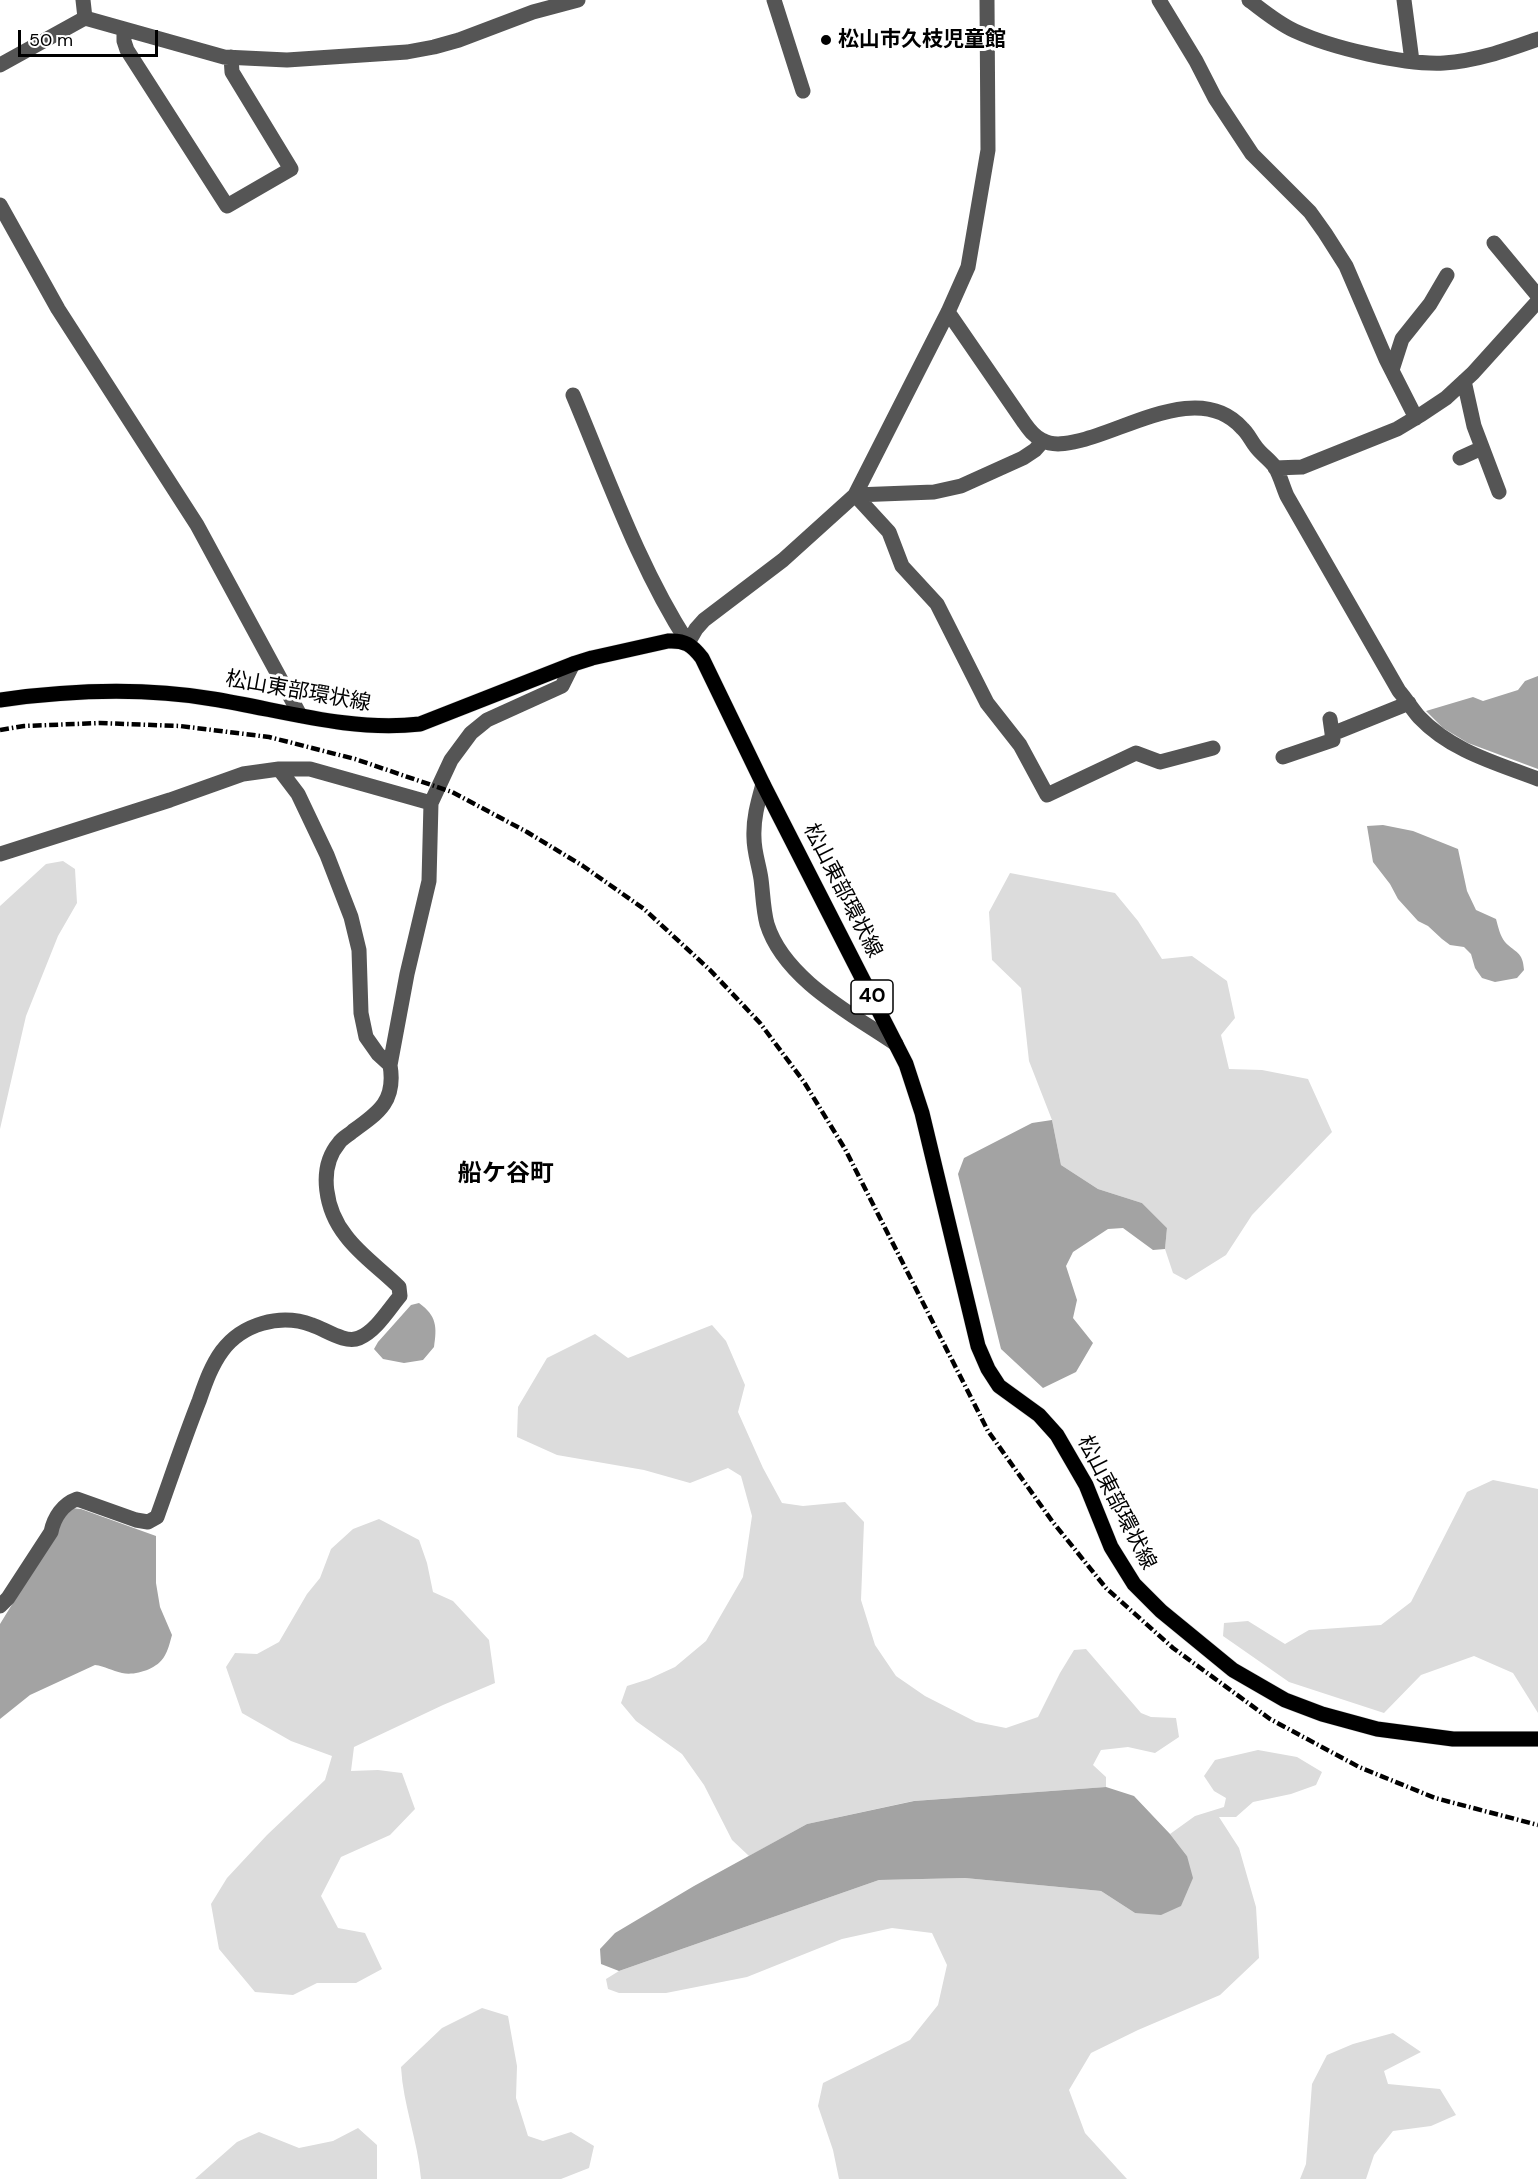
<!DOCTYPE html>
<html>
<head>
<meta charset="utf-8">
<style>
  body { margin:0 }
  #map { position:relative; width:1538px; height:2179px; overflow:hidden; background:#fff; font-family:"DM Sans",sans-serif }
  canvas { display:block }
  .scale { position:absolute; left:18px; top:30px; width:140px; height:27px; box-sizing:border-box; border:3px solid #000; border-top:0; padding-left:8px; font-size:18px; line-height:21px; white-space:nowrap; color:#000; -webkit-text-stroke:4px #fff; paint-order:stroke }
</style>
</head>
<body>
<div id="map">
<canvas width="1538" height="2179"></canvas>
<div class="scale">50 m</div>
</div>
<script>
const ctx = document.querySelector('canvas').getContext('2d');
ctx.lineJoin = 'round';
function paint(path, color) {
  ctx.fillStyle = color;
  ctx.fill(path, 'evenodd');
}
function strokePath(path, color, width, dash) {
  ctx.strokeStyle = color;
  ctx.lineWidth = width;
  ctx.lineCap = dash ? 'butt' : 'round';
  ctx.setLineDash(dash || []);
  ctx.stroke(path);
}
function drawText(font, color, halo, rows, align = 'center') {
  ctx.font = font + ' "DM Sans","Noto Sans JP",sans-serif';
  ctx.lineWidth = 6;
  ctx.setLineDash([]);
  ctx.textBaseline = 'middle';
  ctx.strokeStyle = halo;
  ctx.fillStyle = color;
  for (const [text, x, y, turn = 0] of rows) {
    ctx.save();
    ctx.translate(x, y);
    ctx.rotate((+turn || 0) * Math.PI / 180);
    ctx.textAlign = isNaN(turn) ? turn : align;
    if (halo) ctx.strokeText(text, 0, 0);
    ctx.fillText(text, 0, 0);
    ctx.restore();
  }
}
const green = new Path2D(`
  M 63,861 L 75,869 L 77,903 L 58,936 L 26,1016 L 0,1129 L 0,906 L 46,864 Z
  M 1010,873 L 1115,893 L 1138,921 L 1162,959 L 1192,956 L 1227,981 L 1235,1018 L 1221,1035 L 1229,1069 L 1262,1070 L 1308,1079 L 1332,1132 L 1252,1215 L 1226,1255 L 1186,1280 L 1173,1273 L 1165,1249 L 1167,1228 L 1142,1203 L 1098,1189 L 1061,1165 L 1052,1120 L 1029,1061 L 1021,988 L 992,960 L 989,912 Z
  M 712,1325 L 726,1341 L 745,1385 L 738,1412 L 763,1468 L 782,1503 L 803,1506 L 845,1502 L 864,1522 L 861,1600 L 875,1645 L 896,1676 L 925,1696 L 976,1722 L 1006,1728 L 1038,1717 L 1060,1673 L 1074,1650 L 1086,1649 L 1141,1713 L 1151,1717 L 1176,1718 L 1179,1737 L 1155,1753 L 1128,1747 L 1101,1750 L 1093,1765 L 1106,1777 L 1106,1787 L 913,1801 L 807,1824 L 749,1856 L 732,1840 L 704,1785 L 682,1754 L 636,1721 L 621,1703 L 627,1686 L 649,1679 L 675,1667 L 706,1641 L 743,1577 L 752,1516 L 741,1476 L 728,1468 L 690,1483 L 644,1470 L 557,1455 L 517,1437 L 518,1407 L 547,1358 L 595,1334 L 628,1358 Z
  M 1493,1480 L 1538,1489 L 1538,1713 L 1513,1673 L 1474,1656 L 1421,1675 L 1384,1713 L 1289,1682 L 1223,1636 L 1224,1623 L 1248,1621 L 1285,1644 L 1309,1630 L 1381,1625 L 1411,1602 L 1467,1492 Z
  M 379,1519 L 419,1540 L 427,1563 L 433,1592 L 453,1601 L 489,1640 L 495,1683 L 443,1705 L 354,1747 L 351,1771 L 378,1770 L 402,1773 L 415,1809 L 390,1835 L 341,1857 L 321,1896 L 338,1928 L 365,1933 L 382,1969 L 356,1983 L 317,1983 L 293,1995 L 255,1992 L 219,1949 L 211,1904 L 227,1878 L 267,1835 L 325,1780 L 332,1756 L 291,1741 L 242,1713 L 226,1667 L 235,1653 L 257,1654 L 279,1642 L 307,1594 L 320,1578 L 331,1549 L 353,1529 Z
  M 1258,1750 L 1297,1757 L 1322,1772 L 1316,1785 L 1291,1794 L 1253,1802 L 1236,1817 L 1219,1817 L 1239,1848 L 1256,1907 L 1259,1958 L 1220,1995 L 1138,2030 L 1091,2053 L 1069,2090 L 1085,2133 L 1127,2179 L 839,2179 L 833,2150 L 818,2106 L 823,2083 L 910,2040 L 938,2005 L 947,1965 L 932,1933 L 892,1928 L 842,1939 L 747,1977 L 666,1993 L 619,1993 L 608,1989 L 606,1979 L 619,1971 L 879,1880 L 965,1878 L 1101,1891 L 1135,1913 L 1187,1856 L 1170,1834 L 1195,1816 L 1224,1807 L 1226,1798 L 1214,1791 L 1204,1776 L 1215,1760 Z
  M 482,2008 L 508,2016 L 517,2066 L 516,2098 L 528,2136 L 543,2141 L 571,2132 L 594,2146 L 589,2168 L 561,2179 L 421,2179 C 418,2141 403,2105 401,2067 L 442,2028 Z
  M 1393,2033 L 1421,2052 L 1384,2071 L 1388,2084 L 1440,2089 L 1456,2115 L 1431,2126 L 1393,2131 L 1374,2155 L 1366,2179 L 1300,2179 L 1306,2164 L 1312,2084 L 1327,2055 L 1353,2044 Z
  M 358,2128 L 377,2145 L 377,2179 L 195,2179 L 237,2142 L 259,2132 L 299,2148 L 333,2141 Z`);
const water = new Path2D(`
  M 1538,676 L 1538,769 L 1468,743 L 1443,728 L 1426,711 L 1473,697 L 1483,701 L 1518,690 L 1525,681 Z
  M 1383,825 L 1413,831 L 1458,849 L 1467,891 L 1476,910 L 1496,919 C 1498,926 1500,936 1505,942 C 1515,953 1523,951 1524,970 L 1517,978 L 1495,982 L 1482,978 L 1475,968 L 1471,954 L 1464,947 L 1450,945 L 1442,939 L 1428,926 L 1418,921 L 1398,899 L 1390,884 L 1373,862 L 1367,826 Z
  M 1052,1120 L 1061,1165 L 1098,1189 L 1142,1203 L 1167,1228 L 1165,1249 L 1153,1250 L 1123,1228 L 1108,1229 L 1073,1252 L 1066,1266 L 1077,1300 L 1073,1318 L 1093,1343 L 1076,1372 L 1043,1388 L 1001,1349 L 958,1174 L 964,1158 L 1032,1123 Z
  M 419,1303 C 437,1316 437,1327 434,1347 L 423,1360 L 404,1363 L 383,1359 L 374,1349 L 378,1342 L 411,1305 Z
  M 72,1508 L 81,1509 L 156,1536 L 156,1583 L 160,1607 L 172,1635 C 170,1642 168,1651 164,1657 C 157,1669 135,1676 122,1673 C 112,1671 105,1666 95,1665 L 30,1695 L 0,1719 L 0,1624 L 29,1577 L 58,1524 Z
  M 1106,1787 L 1134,1796 L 1170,1834 L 1187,1856 L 1193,1878 L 1181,1906 L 1161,1915 L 1135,1913 L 1101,1891 L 965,1878 L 879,1880 L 619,1971 L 601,1964 L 600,1949 L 615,1933 L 694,1886 L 807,1824 L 914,1801 Z`);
const minor = new Path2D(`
  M 774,0 L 803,91
  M 1159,0 L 1196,61 L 1215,98 L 1252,154 L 1310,212 L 1325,233 L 1346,266 L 1386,359 L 1416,418
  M 1249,0 C 1263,11 1279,24 1295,31 C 1332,48 1404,65 1444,63 C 1477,61 1507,50 1538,39
  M 1404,0 L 1412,61
  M 85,18 L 224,57 L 287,60 L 407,52 L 434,47 L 459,40 L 533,12 L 578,0
  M 124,29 L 124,41 L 127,50 L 227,206 L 291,169 L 232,72 L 231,57
  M 0,65 L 85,18 L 83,0
  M 0,205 L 58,309 L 197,525 L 300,715
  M 1494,243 L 1538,296
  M 948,312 L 1023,421 C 1028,428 1033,436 1042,440 C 1054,447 1069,443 1082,440 C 1130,428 1201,382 1242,428 C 1248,433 1251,441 1256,447 C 1261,454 1269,459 1275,467 C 1280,475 1283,487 1287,496 L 1399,691 C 1406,699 1412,709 1419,717 C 1451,751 1496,763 1538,779
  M 1392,370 L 1402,339 L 1430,304 L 1447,275
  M 1464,381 L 1474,426 L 1499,492
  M 573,395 C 608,478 639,567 688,643 L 696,629 L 704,620 L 783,560 L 855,495 L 948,312 L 968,267 L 988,150 L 987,0
  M 1460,458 L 1482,448
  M 1275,468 L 1302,467 L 1397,429 L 1422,414 L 1446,398 L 1473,373 L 1538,301
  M 855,495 L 889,532 L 902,566 L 937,604 L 987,703 L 1020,745 L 1047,795 L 1136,753 L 1160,762 L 1213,748
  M 855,495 L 934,492 L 961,486 L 1023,458 L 1035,450 L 1043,441
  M 1332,734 L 1409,703
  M 1283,757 L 1333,740 L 1330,719
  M 763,784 C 758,802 753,819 754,838 C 754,852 759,865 761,879 C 763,894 763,909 767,924 C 784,979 852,1014 896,1044
  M 0,854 L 170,800 L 243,774 L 279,769 L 310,769 L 431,803 L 451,760 L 471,733 L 487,720 L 562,686 L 573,664
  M 390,1065 L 407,974 L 429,881 L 431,803
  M 0,1606 L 8,1598 L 51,1532 C 54,1517 63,1504 77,1499 L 136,1520 L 148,1522 L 157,1517 C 171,1478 184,1439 199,1401 C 205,1384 211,1366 222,1351 C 242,1324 280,1313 312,1325 C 325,1329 345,1344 359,1338 C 376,1331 389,1309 400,1296 L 399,1287 C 382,1270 360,1255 346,1236 C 326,1211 317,1169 339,1143 C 342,1138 349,1135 353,1131 C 380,1112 396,1100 390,1065 L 378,1054 L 366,1037 L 361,1013 L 359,950 L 351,917 L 327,855 L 298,794 L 279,769`);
const major = new Path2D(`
  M 0,700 C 71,690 142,687 213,699 C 282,710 349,732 420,724 L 573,664 L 592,658 L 668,641 C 685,640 692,645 702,658 L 763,784 L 906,1064 L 922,1113 L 978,1346 L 988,1369 L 999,1386 L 1039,1415 L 1057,1435 L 1086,1485 L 1111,1547 L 1134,1584 L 1161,1611 L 1233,1670 L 1285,1700 L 1322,1714 L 1377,1729 L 1453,1739 L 1538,1739`);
const rail = new Path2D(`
  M 0,730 L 24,726 L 100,723 L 180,726 L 269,737 L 355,759 L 452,792 L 527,832 L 583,866 L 644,909 L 710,970 L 760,1023 L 804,1082 L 845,1149 L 988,1431 L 1052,1521 L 1106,1588 L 1173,1648 L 1270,1719 L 1359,1767 L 1435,1798 L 1538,1825`);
const markers = [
  [826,40,6,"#000"]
];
const shields = [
  [872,997,42]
];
const shieldNames = [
  ["40",872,997]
];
const poiNames = [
  ["松山市久枝児童館",838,40]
];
const streetNames = [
  ["松山東部環状線",298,692,10],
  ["松山東部環状線",842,891,63],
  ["松山東部環状線",1116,1503,63]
];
const quarterNames = [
  ["船ケ谷町",506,1175]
];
paint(green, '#dcdcdc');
paint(water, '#a3a3a3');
strokePath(major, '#dbdbdb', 16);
strokePath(minor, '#555', 15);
strokePath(major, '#000', 15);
strokePath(rail, '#000', 4.5, [9, 3, 1.5, 3]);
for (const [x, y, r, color] of markers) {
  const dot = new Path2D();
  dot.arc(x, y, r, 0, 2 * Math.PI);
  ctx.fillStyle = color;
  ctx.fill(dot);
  strokePath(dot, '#fff', 2);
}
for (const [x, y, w] of shields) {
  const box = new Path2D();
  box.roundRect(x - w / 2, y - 17, w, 34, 4.5);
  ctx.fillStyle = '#fff';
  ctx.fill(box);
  strokePath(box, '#000', 1.5);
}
drawText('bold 20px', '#000', null, shieldNames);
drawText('bold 21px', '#000', '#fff', poiNames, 'left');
drawText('21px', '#000', '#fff', streetNames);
drawText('bold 24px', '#000', '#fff', quarterNames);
</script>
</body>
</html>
